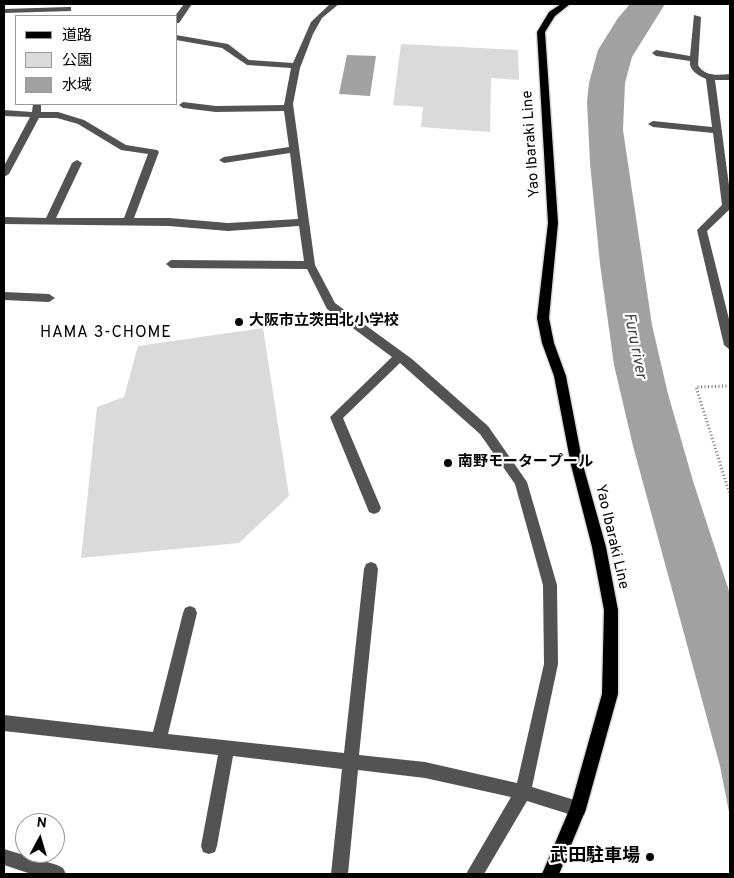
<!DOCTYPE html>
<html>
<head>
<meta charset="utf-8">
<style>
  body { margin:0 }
  #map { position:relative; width:734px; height:878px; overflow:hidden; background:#fff; font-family:Overpass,"Noto Sans JP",sans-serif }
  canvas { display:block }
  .frame { position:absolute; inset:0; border:5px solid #000; pointer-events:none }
  .legend { position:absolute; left:15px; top:15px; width:162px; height:90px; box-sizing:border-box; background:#fff; border:1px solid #999; margin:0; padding:6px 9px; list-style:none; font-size:15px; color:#000 }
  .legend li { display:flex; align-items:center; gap:10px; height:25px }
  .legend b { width:25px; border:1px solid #999 }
  .north { position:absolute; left:15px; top:813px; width:50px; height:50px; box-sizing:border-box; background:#fff; border:1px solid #999; border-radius:50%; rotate:6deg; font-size:14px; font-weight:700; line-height:20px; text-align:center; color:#000 }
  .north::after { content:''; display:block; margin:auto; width:18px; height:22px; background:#000; clip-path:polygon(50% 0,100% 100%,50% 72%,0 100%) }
</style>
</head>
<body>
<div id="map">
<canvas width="734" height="878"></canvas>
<div class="frame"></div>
<ul class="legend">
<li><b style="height:6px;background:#000"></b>道路</li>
<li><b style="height:14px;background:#dadada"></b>公園</li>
<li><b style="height:14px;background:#a1a1a1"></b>水域</li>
</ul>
<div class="north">N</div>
</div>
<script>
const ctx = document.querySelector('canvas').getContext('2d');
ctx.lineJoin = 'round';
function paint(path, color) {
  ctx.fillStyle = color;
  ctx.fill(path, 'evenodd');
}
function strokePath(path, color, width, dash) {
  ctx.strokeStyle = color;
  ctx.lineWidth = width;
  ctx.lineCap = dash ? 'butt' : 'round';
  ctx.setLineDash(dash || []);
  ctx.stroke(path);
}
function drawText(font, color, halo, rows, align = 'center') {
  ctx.font = font + ' Overpass,"Noto Sans JP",sans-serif';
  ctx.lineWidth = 4.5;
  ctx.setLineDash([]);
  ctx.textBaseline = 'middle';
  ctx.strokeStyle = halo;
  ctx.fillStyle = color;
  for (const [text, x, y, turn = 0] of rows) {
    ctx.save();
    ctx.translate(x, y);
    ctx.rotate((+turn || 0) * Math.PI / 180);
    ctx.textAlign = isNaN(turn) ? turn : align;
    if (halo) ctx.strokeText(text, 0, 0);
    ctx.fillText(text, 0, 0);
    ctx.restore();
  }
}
const green = new Path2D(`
  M 401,44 L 518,50 L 519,80 L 491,78 L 490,132 L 421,127 L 423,107 L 393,105 Z
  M 263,328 L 289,496 L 239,543 L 81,558 L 97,407 L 124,397 L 138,346 Z`);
const water = new Path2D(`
  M 630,4 L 665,4 L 632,57 L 625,83 L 623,130 L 652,325 L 668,394 L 693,481 L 730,594 L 730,817 L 720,766 L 633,446 L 614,365 L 600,264 L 590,163 L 587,101 L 589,83 L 598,50 L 618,18 Z
  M 347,55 L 376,56 L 370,96 L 339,94 Z`);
const path = new Path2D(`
  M 730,386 L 696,387 L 730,495`);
const minor = new Path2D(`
  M 184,4 L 192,4 L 179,23 L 176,23 L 175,16 Z
  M 330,4 L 339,4 L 322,18 L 313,34 L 300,68 L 293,104 L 315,265 L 335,303 L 412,359 L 488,426 L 527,482 L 557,585 L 558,664 L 532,787 L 578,801 L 584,803 L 586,809 L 584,815 L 578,817 L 527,801 L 484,874 L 466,874 L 511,797 L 425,778 L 358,770 L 348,874 L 331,874 L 342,769 L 233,756 L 217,846 L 215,852 L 209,854 L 203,852 L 201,846 L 218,755 L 4,731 L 4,715 L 153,732 L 183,613 L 185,608 L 190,606 L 195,608 L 197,613 L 168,734 L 344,753 L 364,569 L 366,564 L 371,562 L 376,564 L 378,569 L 359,755 L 425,762 L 517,783 L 544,664 L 543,585 L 515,484 L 480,434 L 400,363 L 343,418 L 381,508 L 379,512 L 374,514 L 369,512 L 330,417 L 392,357 L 327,309 L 307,269 L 171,268 L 166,264 L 171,260 L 304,261 L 299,226 L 228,231 L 169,226 L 4,224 L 4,217 L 46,218 L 72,163 L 77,160 L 82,163 L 56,218 L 124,218 L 148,154 L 121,150 L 78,124 L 57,118 L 39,118 L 9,174 L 4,177 L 4,166 L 30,117 L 4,116 L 4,110 L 32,112 L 33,104 L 41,104 L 41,112 L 58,112 L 84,120 L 126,145 L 157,150 L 159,152 L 134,218 L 169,218 L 228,223 L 298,219 L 290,153 L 224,163 L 219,160 L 224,157 L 289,147 L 284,111 L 216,112 L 183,108 L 179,105 L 183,102 L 216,106 L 284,105 L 291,68 L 247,65 L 222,48 L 176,40 L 176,35 L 228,44 L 249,60 L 293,63 L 311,22 Z
  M 68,7 L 71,7 L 71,11 L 4,13 L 4,9 Z
  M 694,15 L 701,17 L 698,65 C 705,77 718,75 730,74 L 730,80 L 715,80 L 730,193 L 730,209 L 707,231 L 730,323 L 730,350 L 724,345 L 697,230 L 722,205 L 713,133 L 653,127 L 648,124 L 653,121 L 712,127 L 706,79 C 698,75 689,71 690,61 L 656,56 L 652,53 L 656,50 L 690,56 Z
  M 4,292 L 49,294 L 55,298 L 49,302 L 4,300 Z
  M 4,849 L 57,865 L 63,868 L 66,874 L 31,874 L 4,865 Z`);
const major = new Path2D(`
  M 561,4 L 570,4 L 555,16 L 545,32 L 558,223 L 549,318 L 554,343 L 566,376 L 583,465 L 606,547 L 618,610 L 618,694 L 586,809 L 559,874 L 542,874 L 570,808 L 602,694 L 604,610 L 592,547 L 571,465 L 554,376 L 542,343 L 537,318 L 548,223 L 537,32 L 549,12 Z`);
const markers = [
  [239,322,5,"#000"],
  [448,463,5,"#000"],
  [650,857,5,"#000"]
];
const streetNames = [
  ["Yao Ibaraki Line",532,144,-94],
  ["Yao Ibaraki Line",611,537,77]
];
const poiNames = [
  ["大阪市立茨田北小学校",249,322],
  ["南野モータープール",458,463]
];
const neighbourhoodNames = [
  ["HAMA 3-CHOME",106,334]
];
const waterNames = [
  ["Furu river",634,346,79]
];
const nearPoinames = [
  ["武田駐車場",640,857]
];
paint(green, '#dadada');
paint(water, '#a1a1a1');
strokePath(major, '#dbdbdb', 3);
strokePath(path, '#757575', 3, [1, 2.5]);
paint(minor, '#535353');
paint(major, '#000');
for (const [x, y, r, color] of markers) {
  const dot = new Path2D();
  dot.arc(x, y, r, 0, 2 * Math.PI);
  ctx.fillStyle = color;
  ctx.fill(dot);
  strokePath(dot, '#fff', 2);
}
drawText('15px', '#000', '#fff', streetNames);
drawText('bold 15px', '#000', '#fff', poiNames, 'left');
ctx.letterSpacing = '1px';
drawText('16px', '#000', '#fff', neighbourhoodNames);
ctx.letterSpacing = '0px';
drawText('italic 16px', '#424242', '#fff', waterNames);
drawText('bold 18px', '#000', '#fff', nearPoinames, 'right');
</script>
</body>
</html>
